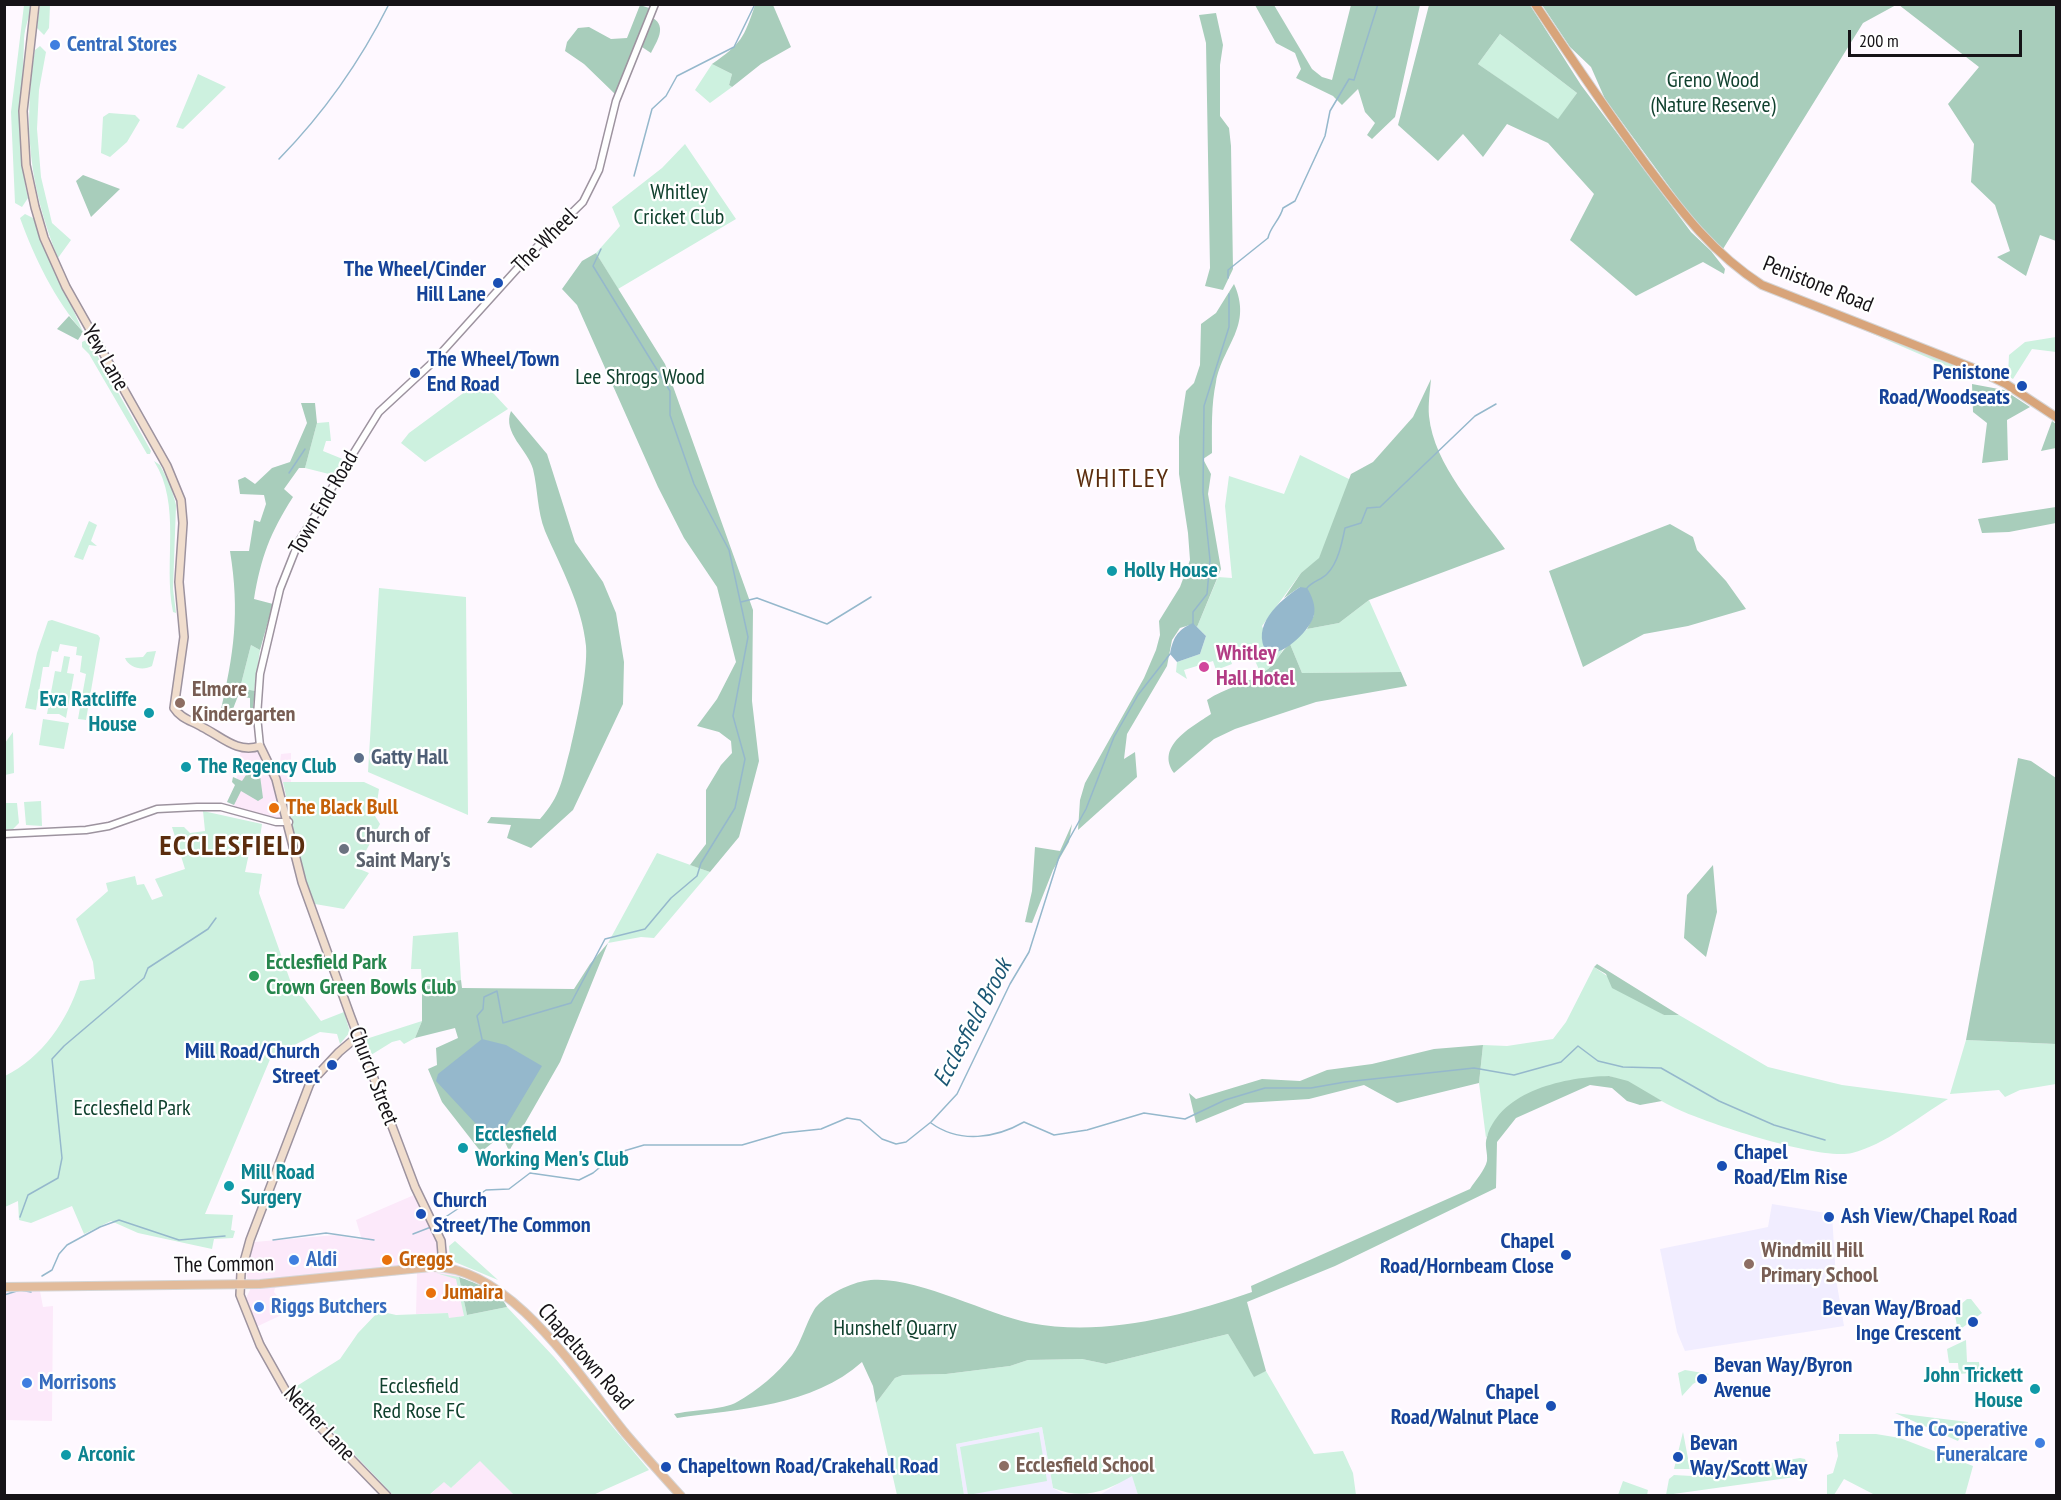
<!DOCTYPE html>
<html>
<head>
<meta charset="utf-8">
<style>
  body { margin:0 }
  #map { position:relative; width:2061px; height:1500px; overflow:hidden; background:#fef8ff; font-family:"PT Sans Narrow",sans-serif }
  canvas { display:block }
  .frame { position:absolute; inset:0; border:6px solid #161317; pointer-events:none }
  .scale { position:absolute; left:1848px; top:30px; width:174px; height:27px; box-sizing:border-box; border:3px solid #161317; border-top:0; padding-left:8px; font-size:18px; line-height:21px; white-space:nowrap; color:#161317; -webkit-text-stroke:4px #fff; paint-order:stroke }
</style>
</head>
<body>
<div id="map">
<canvas width="2061" height="1500"></canvas>
<div class="frame"></div>
<div class="scale">200 m</div>
</div>
<script>
const ctx = document.querySelector('canvas').getContext('2d');
ctx.lineJoin = 'round';
function paint(path, color) {
  ctx.fillStyle = color;
  ctx.fill(path, 'evenodd');
}
function strokePath(path, color, width, dash) {
  ctx.strokeStyle = color;
  ctx.lineWidth = width;
  ctx.lineCap = dash ? 'butt' : 'round';
  ctx.setLineDash(dash || []);
  ctx.stroke(path);
}
function drawText(font, color, halo, rows, align = 'center') {
  ctx.font = font + ' "PT Sans Narrow",sans-serif';
  ctx.lineWidth = 4.5;
  ctx.setLineDash([]);
  ctx.textBaseline = 'middle';
  ctx.strokeStyle = halo;
  ctx.fillStyle = color;
  for (const [text, x, y, turn = 0] of rows) {
    ctx.save();
    ctx.translate(x, y);
    ctx.rotate((+turn || 0) * Math.PI / 180);
    ctx.textAlign = isNaN(turn) ? turn : align;
    if (halo) ctx.strokeText(text, 0, 0);
    ctx.fillText(text, 0, 0);
    ctx.restore();
  }
}
const commercial = new Path2D(`
  M 260,746 L 265,757 L 277,763 L 280,762 L 281,754 L 291,753 L 291,782 L 283,782 L 291,822 L 281,823 L 233,810 L 241,747 Z
  M 421,1192 L 448,1251 L 449,1259 L 454,1265 L 463,1268 L 459,1278 L 467,1315 L 449,1319 L 448,1313 L 416,1314 L 417,1273 L 275,1288 L 274,1292 L 290,1311 L 256,1327 L 246,1298 L 250,1290 L 246,1272 L 254,1242 L 336,1235 L 362,1240 L 356,1220 Z
  M 4,1287 L 40,1291 L 43,1307 L 53,1306 L 52,1421 L 5,1420 Z
  M 480,1460 L 514,1495 L 429,1496 L 444,1481 L 451,1488 Z`);
const education = new Path2D(`
  M 1772,1204 L 1832,1214 L 1836,1279 L 1844,1326 L 1685,1351 L 1677,1332 L 1660,1249 L 1768,1227 Z
  M 1042,1427 L 1053,1488 L 1065,1495 L 964,1495 L 956,1444 Z
  M 1132,1475 L 1138,1495 L 1098,1496 Z`);
const green = new Path2D(`
  M 24,5 L 32,5 C 29,18 25,26 24,39 C 23,92 15,143 28,198 L 22,207 L 15,203 L 11,112 Z
  M 40,5 L 50,5 L 49,28 L 44,35 L 37,28 Z
  M 1500,34 L 1577,93 L 1558,120 L 1478,64 Z
  M 40,46 L 46,52 L 39,90 L 37,129 L 41,177 L 52,223 L 71,240 L 58,258 C 29,186 23,126 35,50 Z
  M 712,64 L 732,74 L 729,85 L 732,87 L 710,103 L 695,90 Z
  M 198,74 L 226,87 L 183,129 L 176,127 Z
  M 109,113 L 135,115 L 140,120 L 127,142 L 110,157 L 101,153 L 103,117 Z
  M 685,144 L 736,219 L 618,289 L 596,253 L 620,226 L 612,207 L 662,168 Z
  M 25,214 L 33,218 L 83,332 C 55,300 34,257 20,218 Z
  M 1859,328 L 1965,370 L 1961,372 Z
  M 2056,337 L 2056,352 L 2032,349 L 2013,379 L 2008,376 L 2009,355 L 2025,342 Z
  M 88,339 L 151,451 L 150,454 L 147,454 L 89,354 L 82,347 L 82,342 Z
  M 481,380 L 508,409 L 425,462 L 401,443 L 409,433 Z
  M 329,422 L 331,441 L 326,441 L 323,451 L 345,460 L 337,476 L 305,468 L 317,423 Z
  M 1300,455 L 1351,480 L 1319,559 L 1301,573 L 1262,626 L 1273,654 L 1283,649 L 1276,663 L 1261,674 L 1252,654 L 1240,658 L 1237,652 L 1229,655 L 1232,664 L 1216,670 L 1213,661 L 1184,670 L 1187,679 L 1176,672 L 1177,662 L 1200,654 L 1206,636 L 1197,627 L 1218,577 L 1232,578 L 1225,506 L 1229,476 L 1284,494 Z
  M 154,461 L 160,465 L 171,487 L 176,505 L 173,589 L 176,613 L 173,612 C 163,562 182,505 154,461 Z
  M 89,521 L 97,525 L 91,541 L 97,546 L 89,545 L 83,560 L 74,557 Z
  M 379,588 L 466,597 L 468,815 L 368,772 Z
  M 1369,600 L 1401,672 L 1302,673 L 1290,644 L 1307,629 L 1339,623 Z
  M 52,620 L 98,635 L 100,638 L 86,720 L 78,719 L 86,674 L 80,672 L 82,656 L 76,655 L 77,647 L 60,644 L 58,652 L 52,651 L 49,667 L 43,667 L 36,710 L 25,708 L 37,653 L 48,621 Z
  M 251,645 L 260,650 L 254,691 L 240,688 Z
  M 156,651 L 152,666 C 143,671 129,668 125,658 L 143,657 L 147,652 Z
  M 64,656 L 70,657 L 67,673 L 74,674 L 66,718 L 59,714 L 47,714 L 55,671 L 61,672 Z
  M 43,719 L 69,723 L 64,749 L 39,745 Z
  M 13,732 L 14,773 L 5,775 L 5,743 Z
  M 283,782 L 364,782 L 379,789 L 375,816 L 380,824 L 357,868 L 369,873 L 344,909 L 315,904 L 303,874 Z
  M 41,801 L 42,826 L 26,825 L 24,802 Z
  M 4,803 L 17,803 L 19,823 L 13,829 L 5,830 Z
  M 203,811 L 262,824 L 259,844 L 251,844 L 245,872 L 262,874 L 259,893 L 290,980 L 321,1021 L 344,1012 L 350,1032 L 340,1044 L 337,1034 L 320,1032 L 271,1057 L 205,1214 L 233,1215 L 231,1230 L 235,1231 L 233,1238 L 214,1239 L 212,1249 L 138,1233 L 111,1221 L 84,1234 L 72,1206 L 31,1223 L 19,1220 L 18,1201 L 5,1207 L 5,1076 C 42,1057 67,1022 80,981 L 95,979 L 93,962 L 76,919 L 108,891 L 106,883 L 135,876 L 137,885 L 144,884 L 152,900 L 163,896 L 155,879 L 185,869 L 172,827 L 184,827 L 190,833 L 205,831 Z
  M 657,853 L 710,872 L 654,938 L 641,937 L 608,943 Z
  M 458,932 L 461,980 L 422,987 L 421,969 L 411,969 L 413,936 Z
  M 1594,967 L 1664,1015 L 1679,1015 L 1768,1067 L 1842,1085 L 1948,1099 C 1918,1117 1885,1145 1852,1153 C 1821,1161 1706,1123 1675,1108 C 1652,1097 1633,1083 1609,1076 L 1497,1118 L 1486,1138 L 1479,1083 L 1483,1045 L 1507,1046 L 1553,1039 L 1566,1022 Z
  M 422,1021 L 415,1038 L 404,1044 L 400,1040 L 392,1042 L 371,1055 L 366,1039 Z
  M 1966,1040 L 2056,1044 L 2056,1084 L 2020,1090 L 2005,1097 L 1999,1090 L 1950,1094 Z
  M 455,1241 L 498,1280 L 450,1260 L 449,1246 Z
  M 436,1273 L 459,1277 L 467,1315 L 507,1307 L 554,1357 L 649,1470 L 593,1495 L 514,1495 L 480,1461 L 451,1488 L 444,1482 L 429,1495 L 393,1495 L 292,1389 L 340,1359 L 358,1333 L 379,1311 L 396,1315 L 448,1313 L 449,1318 L 464,1316 L 456,1279 Z
  M 1967,1299 L 1971,1299 L 1982,1313 L 1958,1331 L 1954,1310 Z
  M 1228,1334 L 1254,1376 L 1266,1371 L 1314,1454 L 1343,1451 L 1353,1473 L 1356,1495 L 1138,1495 L 1132,1476 C 1105,1492 1083,1500 1053,1488 L 1042,1427 L 956,1444 L 964,1495 L 897,1495 L 876,1403 L 895,1378 L 903,1375 L 946,1374 L 1010,1366 L 1028,1360 L 1082,1359 L 1106,1364 Z
  M 1966,1340 L 1967,1362 L 1979,1362 L 1980,1372 L 1959,1374 L 1958,1363 L 1949,1363 L 1947,1349 Z
  M 1685,1370 L 1709,1374 L 1693,1384 L 1682,1396 L 1678,1373 Z
  M 1895,1413 L 1968,1422 L 1958,1441 Z
  M 1039,1432 L 1047,1481 L 968,1495 L 960,1447 Z
  M 1683,1432 L 1690,1469 L 1674,1469 Z
  M 1839,1434 L 1876,1434 L 1900,1438 L 1973,1466 L 1965,1495 L 1875,1495 L 1844,1479 L 1834,1495 L 1827,1495 L 1827,1475 L 1833,1473 L 1838,1456 L 1836,1442 L 1839,1441 Z
  M 1800,1458 L 1805,1459 L 1809,1470 L 1801,1471 L 1802,1476 L 1666,1495 L 1669,1479 L 1674,1475 L 1692,1476 Z
  M 1623,1481 L 1648,1490 L 1647,1495 L 1618,1495 Z`);
const forest = new Path2D(`
  M 640,5 L 649,8 L 637,44 L 615,94 L 584,64 L 565,51 L 567,42 L 578,28 L 589,27 L 611,39 L 627,38 Z
  M 755,5 L 773,5 L 791,47 L 761,64 L 732,87 L 729,85 L 732,74 L 712,64 C 741,44 744,38 755,5 Z
  M 1255,5 L 1274,5 L 1312,69 L 1322,77 L 1332,80 L 1351,5 L 1420,5 L 1395,117 L 1372,139 L 1367,135 L 1375,123 L 1365,112 L 1358,89 L 1342,105 L 1333,96 L 1296,78 L 1301,69 L 1295,53 L 1276,43 Z
  M 1429,5 L 1530,5 L 1581,85 L 1691,232 L 1711,251 L 1725,269 L 1724,274 L 1703,262 L 1636,296 L 1570,240 L 1594,194 L 1548,143 L 1507,124 L 1483,157 L 1463,134 L 1438,161 L 1398,125 ZM 1500,34 L 1577,93 L 1558,119 L 1478,64 Z
  M 1542,5 L 1896,5 L 1863,23 L 1723,249 L 1698,226 L 1605,99 L 1591,67 L 1570,47 Z
  M 1899,5 L 2056,5 L 2056,241 L 2040,235 L 2026,276 L 1997,257 L 2010,251 L 1995,205 L 1971,182 L 1974,144 L 1948,104 L 1979,67 Z
  M 1216,13 L 1223,45 L 1220,65 L 1220,116 L 1229,128 L 1231,146 L 1233,269 L 1223,290 L 1205,286 L 1210,268 L 1206,43 L 1199,15 Z
  M 653,18 C 667,27 657,41 651,53 L 642,47 Z
  M 83,175 L 120,189 L 91,217 L 76,181 Z
  M 596,253 L 665,364 L 753,610 L 752,701 L 759,761 L 739,837 L 710,872 L 690,865 L 706,844 L 706,790 L 721,765 L 732,753 L 731,741 L 719,732 L 697,726 L 717,699 L 736,662 L 717,587 L 684,538 L 658,487 L 577,305 L 562,289 L 582,261 Z
  M 1234,284 C 1253,326 1223,345 1216,382 C 1211,405 1212,429 1212,453 L 1203,459 L 1211,474 L 1208,494 L 1221,569 L 1197,627 L 1193,624 L 1180,628 L 1172,640 L 1167,666 L 1127,734 L 1124,759 L 1135,752 L 1137,777 L 1078,830 L 1080,800 L 1085,783 L 1144,678 L 1156,650 L 1160,635 L 1159,621 L 1180,587 L 1190,560 L 1188,533 L 1179,474 L 1179,437 L 1186,391 L 1194,383 L 1200,365 L 1201,324 L 1216,313 Z
  M 69,316 L 83,332 L 78,340 L 57,329 Z
  M 1431,379 C 1430,391 1428,404 1429,416 C 1434,465 1477,510 1505,549 L 1369,600 L 1339,623 L 1307,629 L 1314,615 L 1300,587 L 1284,598 L 1301,573 L 1319,558 L 1351,474 L 1373,462 L 1413,417 Z
  M 1972,384 L 2004,390 L 2030,407 L 2007,420 L 2008,460 L 1982,463 L 1987,423 L 1973,412 Z
  M 301,403 L 315,403 L 317,423 L 305,468 L 299,468 L 284,489 L 293,497 C 270,533 261,557 254,599 L 273,604 L 260,650 L 251,645 L 240,688 L 255,691 L 253,708 L 250,708 L 250,698 L 238,696 L 231,714 L 220,714 C 234,653 240,613 230,551 L 249,551 L 254,520 L 260,522 L 266,504 L 264,495 L 240,494 L 238,480 L 245,477 L 255,484 L 272,468 L 290,462 L 307,423 Z
  M 511,411 L 547,454 L 575,542 L 603,582 L 616,613 L 624,662 L 623,704 L 573,810 L 531,848 L 507,838 L 511,825 L 487,823 L 491,817 L 540,819 C 561,796 562,779 570,750 C 576,724 588,672 586,646 C 582,605 561,568 545,531 C 537,510 538,490 533,469 C 528,450 502,433 511,411 Z
  M 2052,421 L 2056,424 L 2056,448 L 2041,451 Z
  M 2056,507 L 2056,523 L 2009,532 L 1982,533 L 1978,519 Z
  M 1670,524 L 1693,537 L 1697,550 L 1726,581 L 1746,609 L 1688,626 L 1644,634 L 1583,667 L 1549,571 Z
  M 1290,644 L 1302,673 L 1401,672 L 1407,686 L 1316,702 L 1235,729 L 1214,739 L 1174,773 C 1155,746 1192,727 1211,714 L 1207,700 C 1225,688 1247,684 1264,672 C 1278,663 1279,652 1290,644 Z
  M 2018,758 L 2031,761 L 2056,778 L 2056,1044 L 1966,1040 Z
  M 259,768 L 263,798 L 258,801 L 241,791 L 234,805 L 227,802 L 235,785 L 232,782 L 233,777 L 242,781 L 250,769 Z
  M 1072,824 L 1069,842 L 1053,870 L 1032,923 L 1025,922 L 1032,891 L 1035,847 L 1060,851 Z
  M 1713,865 L 1717,912 L 1706,957 L 1684,938 L 1687,895 Z
  M 608,943 L 560,1062 L 509,1151 L 502,1135 L 481,1152 L 442,1102 L 428,1069 L 437,1065 L 436,1048 L 458,1038 L 455,1028 L 415,1038 L 422,1021 L 422,987 L 461,980 L 462,988 L 574,989 L 590,964 Z
  M 1597,964 L 1679,1015 L 1664,1015 L 1612,988 L 1606,974 L 1594,967 Z
  M 1483,1045 L 1479,1083 L 1397,1103 L 1364,1085 L 1309,1099 L 1245,1103 L 1196,1123 L 1189,1093 L 1196,1099 L 1262,1079 L 1300,1081 L 1327,1070 L 1372,1064 L 1434,1049 Z
  M 1609,1076 L 1628,1081 L 1662,1101 L 1640,1105 L 1627,1101 L 1612,1088 L 1590,1085 L 1516,1118 L 1497,1142 L 1496,1188 L 1335,1266 L 1247,1302 L 1266,1371 L 1254,1377 L 1228,1334 L 1106,1364 L 1082,1359 L 1028,1360 L 1010,1366 L 946,1374 L 903,1375 L 895,1378 L 876,1403 L 873,1386 L 862,1362 C 813,1406 739,1409 677,1418 L 674,1414 C 691,1410 723,1410 737,1402 C 757,1391 778,1373 792,1355 C 802,1341 805,1325 814,1310 C 822,1297 848,1284 864,1281 C 909,1272 982,1313 1030,1323 C 1104,1337 1182,1316 1252,1292 L 1251,1286 L 1470,1189 C 1475,1181 1485,1170 1487,1161 C 1488,1153 1484,1145 1487,1137 C 1501,1090 1566,1077 1609,1076 Z
  M 459,1277 C 475,1283 500,1291 507,1307 L 467,1315 Z`);
const water = new Path2D(`
  M 1300,587 L 1307,588 C 1312,596 1316,606 1314,615 C 1310,631 1283,656 1267,653 C 1250,626 1279,601 1300,587 Z
  M 1193,623 L 1206,636 L 1200,654 L 1177,662 L 1170,654 C 1173,638 1177,630 1193,623 Z
  M 482,1039 L 506,1045 L 542,1066 L 505,1128 L 489,1138 L 436,1081 L 438,1074 Z`);
const stream = new Path2D(`
  M 279,159 C 322,115 361,60 389,4
  M 634,176 L 652,109 L 666,96 L 677,76 L 734,47 L 755,4
  M 1228,278 L 1228,270 L 1268,238 C 1270,227 1280,220 1283,208 L 1295,201 L 1325,136 L 1330,111 L 1349,79 L 1354,80 L 1378,4
  M 289,473 L 305,449
  M 1307,588 C 1313,581 1321,580 1327,574 C 1338,563 1342,543 1345,528 L 1361,523 L 1367,508 L 1380,507 L 1475,416 L 1496,404
  M 741,602 L 757,598 L 827,624 L 871,597
  M 1193,624 L 1193,612 L 1207,594 L 1210,560 L 1203,492 L 1204,406 L 1229,327 L 1229,294
  M 482,1039 L 477,1016 L 483,1009 L 484,997 L 497,991 L 503,1023 L 571,1003 L 605,939 L 645,929 L 671,898 L 697,876 L 701,863 L 735,808 L 745,759 L 733,716 L 748,637 L 729,550 L 694,484 L 670,415 L 670,391 L 593,266 L 601,249
  M 931,1123 C 960,1144 996,1138 1024,1122 L 1054,1135 L 1087,1130 L 1144,1113 L 1185,1119 L 1225,1100 L 1265,1088 L 1311,1088 L 1345,1082 L 1474,1068 L 1514,1075 L 1561,1062 L 1578,1046 L 1598,1061 L 1623,1067 L 1661,1068 L 1719,1101 L 1774,1125 L 1825,1140
  M 20,1217 L 28,1195 L 58,1178 L 62,1158 L 52,1059 L 64,1046 L 144,978 L 148,968 L 208,929 L 216,918
  M 435,1224 L 486,1190 L 509,1189 L 530,1173 L 579,1180 L 593,1173 L 617,1153 L 644,1145 L 742,1145 L 783,1133 L 821,1129 L 847,1118 L 860,1120 L 882,1139 L 896,1144 L 906,1142 L 931,1122 L 957,1094 L 1010,984 L 1029,952 L 1059,857 L 1086,809 L 1114,737 L 1138,695 L 1170,654
  M 413,1234 L 431,1227
  M 273,1240 L 326,1233 L 374,1240
  M 42,1276 L 52,1270 L 59,1254 L 67,1245 L 100,1227 L 119,1220 L 179,1240 L 225,1236
  M 4,1295 L 20,1290 L 31,1292`);
const tertiary = new Path2D(`
  M 260,746 L 257,716 L 260,674 L 280,589 L 299,541 L 379,412 L 433,362 L 535,249 L 583,202 L 599,170 L 616,101 L 655,4
  M 4,834 L 86,830 L 109,826 L 157,809 L 197,807 L 221,807 L 276,822 L 289,822`);
const secondary = new Path2D(`
  M 35,4 L 23,111 L 26,165 L 35,207 L 44,238 L 66,287 L 167,466 L 181,500 L 183,523 L 179,582 L 184,637 L 174,708 C 180,718 192,721 202,727 C 221,736 237,754 260,746 L 276,779 L 302,882 L 350,1015 L 415,1187 L 441,1241 L 443,1266
  M 358,1036 L 339,1052 L 310,1083 L 250,1240 L 241,1273 L 240,1295 L 260,1345 L 287,1393 L 387,1496`);
const primary = new Path2D(`
  M 4,1287 L 260,1284 L 431,1267 C 511,1265 581,1379 626,1434 C 644,1455 662,1475 681,1496`);
const trunk = new Path2D(`
  M 1535,4 C 1571,58 1607,111 1645,163 C 1681,211 1711,252 1762,285 L 1973,368 L 2006,384 L 2056,417`);
const markers = [
  [55,45,6,"#3f7fe0"],
  [498,283,6,"#1a4fb4"],
  [415,373,6,"#1a4fb4"],
  [2022,386,6,"#1a4fb4"],
  [1112,571,6,"#0f9aa8"],
  [1204,667,6,"#d1479c"],
  [180,703,6,"#8d6e63"],
  [149,713,6,"#0f9aa8"],
  [359,758,6,"#5c6f8a"],
  [186,767,6,"#0f9aa8"],
  [274,808,6,"#e8710a"],
  [344,849,6,"#6b7280"],
  [254,976,6,"#2e9e5b"],
  [332,1065,6,"#1a4fb4"],
  [463,1148,6,"#0f9aa8"],
  [1722,1166,6,"#1a4fb4"],
  [229,1186,6,"#0f9aa8"],
  [421,1214,6,"#1a4fb4"],
  [1829,1217,6,"#1a4fb4"],
  [1566,1255,6,"#1a4fb4"],
  [294,1260,6,"#3f7fe0"],
  [387,1260,6,"#e8710a"],
  [1749,1264,6,"#8d6e63"],
  [431,1293,6,"#e8710a"],
  [259,1307,6,"#3f7fe0"],
  [1973,1322,6,"#1a4fb4"],
  [1702,1379,6,"#1a4fb4"],
  [27,1383,6,"#3f7fe0"],
  [2035,1389,6,"#0f9aa8"],
  [1551,1406,6,"#1a4fb4"],
  [2040,1443,6,"#3f7fe0"],
  [66,1455,6,"#0f9aa8"],
  [1678,1457,6,"#1a4fb4"],
  [1004,1466,6,"#8d6e63"],
  [666,1467,6,"#1a4fb4"]
];
const shopNames = [
  ["Central Stores",67,45],
  ["Aldi",306,1260],
  ["Riggs Butchers",271,1307],
  ["Morrisons",39,1383],
  ["The Co-operative",2028,1430,"right"],
  ["Funeralcare",2028,1455,"right"]
];
const parkNames = [
  ["Greno Wood",1713,81],
  ["(Nature Reserve)",1713,106],
  ["Whitley",679,193],
  ["Cricket Club",679,218],
  ["Lee Shrogs Wood",640,378],
  ["Ecclesfield Park",132,1109],
  ["Hunshelf Quarry",895,1329],
  ["Ecclesfield",419,1387],
  ["Red Rose FC",419,1412]
];
const streetNames = [
  ["The Wheel",545,241,-45],
  ["Penistone Road",1818,285,22],
  ["Yew Lane",105,358,60],
  ["Town End Road",324,503,-60],
  ["Church Street",373,1076,69],
  ["The Common",224,1265,-1],
  ["Chapeltown Road",585,1357,49],
  ["Nether Lane",319,1424,47]
];
const transitNames = [
  ["The Wheel/Cinder",486,270,"right"],
  ["Hill Lane",486,295,"right"],
  ["The Wheel/Town",427,360],
  ["End Road",427,385],
  ["Penistone",2010,373,"right"],
  ["Road/Woodseats",2010,398,"right"],
  ["Mill Road/Church",320,1052,"right"],
  ["Street",320,1077,"right"],
  ["Chapel",1734,1153],
  ["Road/Elm Rise",1734,1178],
  ["Church",433,1201],
  ["Street/The Common",433,1226],
  ["Ash View/Chapel Road",1841,1217],
  ["Chapel",1554,1242,"right"],
  ["Road/Hornbeam Close",1554,1267,"right"],
  ["Bevan Way/Broad",1961,1309,"right"],
  ["Inge Crescent",1961,1334,"right"],
  ["Bevan Way/Byron",1714,1366],
  ["Avenue",1714,1391],
  ["Chapel",1539,1393,"right"],
  ["Road/Walnut Place",1539,1418,"right"],
  ["Bevan",1690,1444],
  ["Way/Scott Way",1690,1469],
  ["Chapeltown Road/Crakehall Road",678,1467]
];
const cultureNames = [
  ["Holly House",1124,571],
  ["Eva Ratcliffe",137,700,"right"],
  ["House",137,725,"right"],
  ["The Regency Club",198,767],
  ["Ecclesfield",475,1135],
  ["Working Men's Club",475,1160],
  ["Mill Road",241,1173],
  ["Surgery",241,1198],
  ["John Trickett",2023,1376,"right"],
  ["House",2023,1401,"right"],
  ["Arconic",78,1455]
];
const hotelNames = [
  ["Whitley",1216,654],
  ["Hall Hotel",1216,679]
];
const educationNames = [
  ["Elmore",192,690],
  ["Kindergarten",192,715],
  ["Windmill Hill",1761,1251],
  ["Primary School",1761,1276],
  ["Ecclesfield School",1016,1466]
];
const serviceNames = [
  ["Gatty Hall",371,758]
];
const foodNames = [
  ["The Black Bull",286,808],
  ["Greggs",399,1260],
  ["Jumaira",443,1293]
];
const worshipNames = [
  ["Church of",356,836],
  ["Saint Mary's",356,861]
];
const leisureNames = [
  ["Ecclesfield Park",266,963],
  ["Crown Green Bowls Club",266,988]
];
const waterNames = [
  ["Ecclesfield Brook",973,1023,-62]
];
const quarterNames = [
  ["WHITLEY",1123,480]
];
const districtNames = [
  ["ECCLESFIELD",233,847]
];
paint(commercial, '#fce9fa');
paint(education, '#f1edff');
paint(green, '#cdf1df');
paint(forest, '#a8cdbb');
paint(water, '#95b8cc');
strokePath(stream, '#95b8cc', 1.5);
strokePath(tertiary, '#9d939f', 9);
strokePath(secondary, '#9d939f', 10);
strokePath(primary, '#d5d5d5', 10);
strokePath(trunk, '#d5d5d5', 10);
strokePath(tertiary, '#fff', 6);
strokePath(secondary, '#f0ddcd', 7);
strokePath(primary, '#e2bb9b', 8);
strokePath(trunk, '#d8a47a', 8);
for (const [x, y, r, color] of markers) {
  const dot = new Path2D();
  dot.arc(x, y, r, 0, 2 * Math.PI);
  ctx.fillStyle = color;
  ctx.fill(dot);
  strokePath(dot, '#fff', 2);
}
drawText('bold 22px', '#366cbe', '#fff', shopNames, 'left');
drawText('22px', '#10412e', '#fff', parkNames);
drawText('22px', '#161317', '#fff', streetNames);
drawText('bold 22px', '#164399', '#fff', transitNames, 'left');
drawText('bold 22px', '#0d838f', '#fff', cultureNames, 'left');
drawText('bold 22px', '#b23c85', '#fff', hotelNames, 'left');
drawText('bold 22px', '#785e54', '#fff', educationNames, 'left');
drawText('bold 22px', '#4e5e75', '#fff', serviceNames, 'left');
drawText('bold 22px', '#c56008', '#fff', foodNames, 'left');
drawText('bold 22px', '#5b616d', '#fff', worshipNames, 'left');
drawText('bold 22px', '#27864d', '#fff', leisureNames, 'left');
drawText('italic 24px', '#1b5774', '#fff', waterNames);
ctx.letterSpacing = '1.5px';
drawText('26px', '#5b2d0e', '#fff', quarterNames);
ctx.letterSpacing = '0px';
ctx.letterSpacing = '1.5px';
drawText('bold 28px', '#5b2d0e', '#fff', districtNames);
ctx.letterSpacing = '0px';
</script>
</body>
</html>
